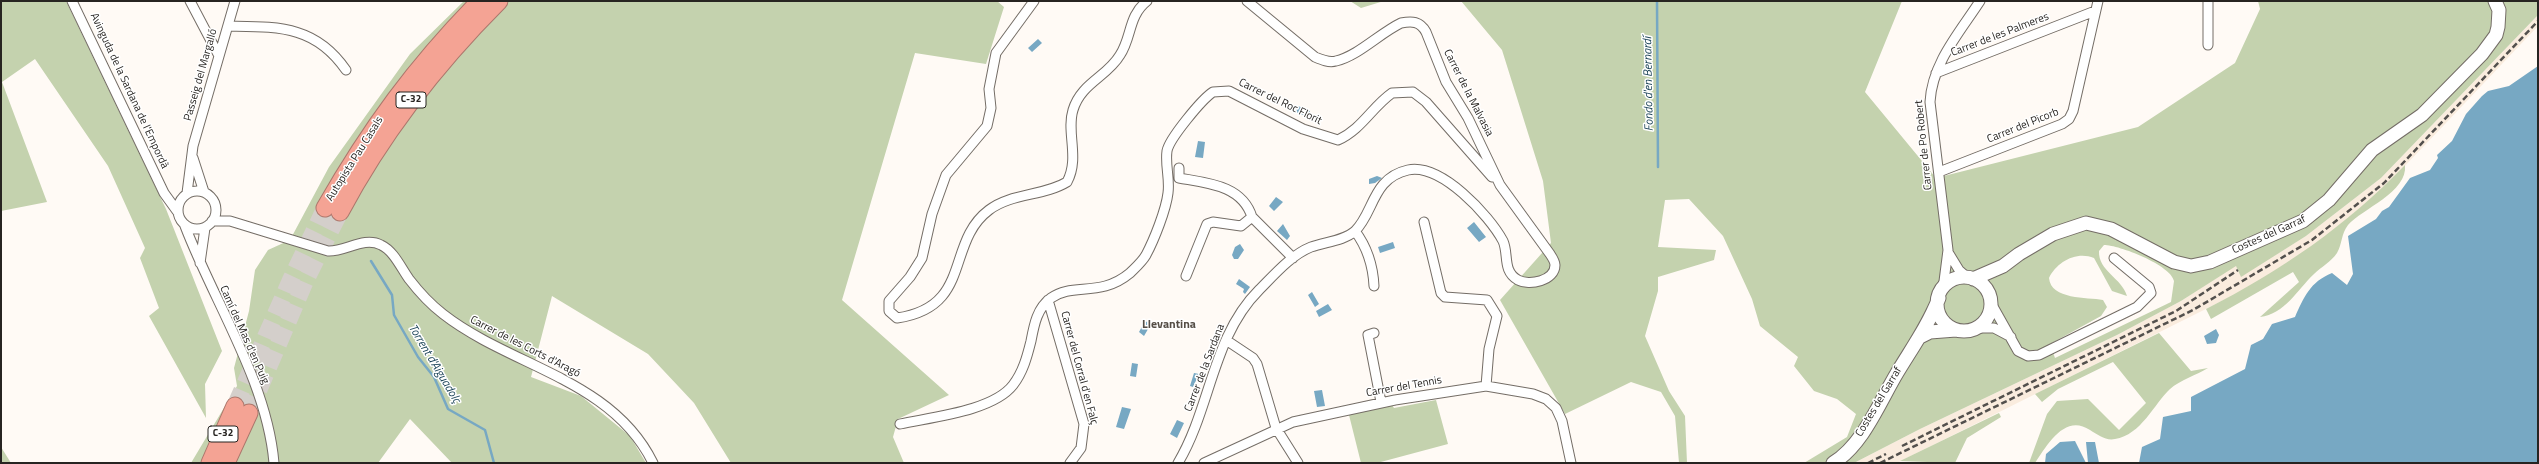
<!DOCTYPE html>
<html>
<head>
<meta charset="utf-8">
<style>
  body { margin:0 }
  #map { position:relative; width:2539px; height:464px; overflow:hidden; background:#fffaf5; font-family:"Titillium Web",sans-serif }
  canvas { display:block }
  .frame { position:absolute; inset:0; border:2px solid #272421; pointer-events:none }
</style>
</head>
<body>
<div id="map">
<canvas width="2539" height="464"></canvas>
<div class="frame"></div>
</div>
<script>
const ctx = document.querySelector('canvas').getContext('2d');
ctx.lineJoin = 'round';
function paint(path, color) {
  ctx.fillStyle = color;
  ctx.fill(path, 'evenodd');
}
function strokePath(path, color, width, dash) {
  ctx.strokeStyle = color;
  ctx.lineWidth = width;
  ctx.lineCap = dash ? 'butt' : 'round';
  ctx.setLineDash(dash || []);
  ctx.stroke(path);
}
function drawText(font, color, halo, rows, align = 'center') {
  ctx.font = font + ' "Titillium Web",sans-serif';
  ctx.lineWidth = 3;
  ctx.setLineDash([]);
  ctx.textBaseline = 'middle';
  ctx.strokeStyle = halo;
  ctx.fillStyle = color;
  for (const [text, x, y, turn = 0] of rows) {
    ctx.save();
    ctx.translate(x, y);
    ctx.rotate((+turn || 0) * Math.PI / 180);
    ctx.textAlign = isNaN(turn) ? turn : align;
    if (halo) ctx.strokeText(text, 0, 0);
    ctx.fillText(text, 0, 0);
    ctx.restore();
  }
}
const built = new Path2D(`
  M 2538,15 L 2538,26 L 2445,124 L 2377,195 L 2318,243 L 2250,287 L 1897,463 L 1854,463 L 1920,429 L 2117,335 L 2181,301 L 2236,265 L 2241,276 L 2306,236 L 2381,178 Z`);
const green = new Path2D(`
  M 1,1 L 66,1 L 166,209 L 222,351 L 205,384 L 206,418 L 149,316 L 159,308 L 140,258 L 145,248 L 108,166 L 35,59 L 2,82 L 47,202 L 1,211 Z
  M 464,1 L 997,1 L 1004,7 L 986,64 L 915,53 L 842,300 L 949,395 L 898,419 L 893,437 L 904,463 L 731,463 L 694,403 L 648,354 L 552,296 L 531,377 L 581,396 L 630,436 L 646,463 L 452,463 L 410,419 L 378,463 L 191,463 L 237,386 L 234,368 L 249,311 L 255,270 L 268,250 L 290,240 L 329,167 L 410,54 Z
  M 1350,1 L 1384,1 L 1361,8 Z
  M 1461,1 L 1902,1 L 1865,92 L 1936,178 L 2138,127 L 2235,63 L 2260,9 L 2258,1 L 2538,1 L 2538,15 L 2381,178 L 2306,236 L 2241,277 L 2236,266 L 2181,301 L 2117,335 L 1920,429 L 1854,463 L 1804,463 L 1847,437 L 1856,414 L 1837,399 L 1814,391 L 1794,366 L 1798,357 L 1760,326 L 1752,299 L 1723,236 L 1689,199 L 1665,200 L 1658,247 L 1716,250 L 1714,260 L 1658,277 L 1658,291 L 1645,336 L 1669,391 L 1685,416 L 1687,463 L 1679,463 L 1675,416 L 1661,392 L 1631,382 L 1565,414 L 1500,300 L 1551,243 L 1543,181 L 1502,50 ZM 2104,245 C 2119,245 2171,265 2174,281 L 2171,302 L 2055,358 L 2050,344 L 2101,316 L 2107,307 L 2103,300 C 2087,297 2051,300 2049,278 C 2057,262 2076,251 2094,258 L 2112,291 L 2127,296 C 2122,278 2098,271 2099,251 Z
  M 2405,165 C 2408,192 2362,209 2348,225 C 2341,234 2342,245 2337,253 C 2331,262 2321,267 2314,274 C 2297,290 2285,314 2260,317 L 2299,282 L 2293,272 L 2211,319 L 2206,309 C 2281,271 2346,226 2405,165 Z
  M 2159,333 L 2191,371 L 2208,368 C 2197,375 2180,380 2170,389 C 2154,404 2141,435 2115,439 C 2106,441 2098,435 2090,430 C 2065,413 2047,445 2035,463 L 2029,463 L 2047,414 L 2057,401 L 2088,399 L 2119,430 L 2146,403 L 2113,362 L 2058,389 L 2042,402 L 2035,394 Z
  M 1436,400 L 1448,444 L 1377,463 L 1361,463 L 1349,415 L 1392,405 L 1394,408 Z
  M 1999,413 L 2001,417 L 1967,438 L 1955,463 L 1900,461 Z
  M 1,447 L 11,463 L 1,463 Z`);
const water = new Path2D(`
  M 1038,39 L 1042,43 L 1032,52 L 1028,48 Z
  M 2538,66 L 2538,463 L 2139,463 L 2142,447 L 2160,439 L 2163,417 L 2191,411 L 2191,397 L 2245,369 L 2251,345 L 2263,339 L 2272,324 L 2295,317 C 2304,297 2310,282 2332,273 L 2347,285 L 2353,274 L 2348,236 L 2376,219 L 2382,211 L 2389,207 L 2410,178 L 2430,170 L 2438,158 L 2437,155 L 2452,141 L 2466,114 L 2482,96 L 2488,91 L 2509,86 Z
  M 1298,106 L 1310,111 L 1308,117 L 1296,112 Z
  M 1198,141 L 1205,142 L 1203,158 L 1195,157 Z
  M 1377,176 L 1382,178 L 1375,183 L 1369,184 L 1369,179 Z
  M 1276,197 L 1283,202 L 1274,211 L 1269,206 Z
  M 1474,222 L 1486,237 L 1479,242 L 1467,228 Z
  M 1283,224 L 1290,236 L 1287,240 L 1277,231 Z
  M 1393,242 L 1395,248 L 1380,253 L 1378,247 Z
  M 1240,244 L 1244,250 L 1238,259 L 1234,259 L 1232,255 L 1235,247 Z
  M 1239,279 L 1250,287 L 1245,294 L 1243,292 L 1244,289 L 1236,284 Z
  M 1312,292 L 1319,304 L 1315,307 L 1308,295 Z
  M 1328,304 L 1332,310 L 1319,317 L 1316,311 Z
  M 1145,321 L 1151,324 L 1144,336 L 1139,332 Z
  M 2216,329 L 2219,335 L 2216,343 L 2207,344 L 2204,336 Z
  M 1132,363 L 1138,364 L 1136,377 L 1130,376 Z
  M 1194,373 L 1199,374 L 1193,387 L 1190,386 Z
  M 1322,390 L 1325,406 L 1317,407 L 1314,391 Z
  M 1122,407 L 1131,409 L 1124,429 L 1116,427 Z
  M 1177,420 L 1184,423 L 1177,438 L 1170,434 Z
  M 2075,441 L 2086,463 L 2045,463 L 2046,454 L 2060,442 Z
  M 2086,442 L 2095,442 L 2099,463 L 2088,463 Z`);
const stream = new Path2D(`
  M 1657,1 L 1658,167
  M 371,261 L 392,295 L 394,315 L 418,357 L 434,377 L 448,409 L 485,430 L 494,463`);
const highwayTunnel = new Path2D(`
  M 235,406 L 291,279 L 325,208
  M 249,413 L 305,282 L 340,212`);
const street = new Path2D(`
  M 72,1 L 164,193 L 177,211
  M 190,1 L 219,56
  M 1034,1 L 996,53 L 989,89 L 991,108 L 987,126 L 946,175 L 932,214 L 922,258 L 910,277 L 889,301 L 889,311 L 897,318 C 973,307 945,243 989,210 C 1011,193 1044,196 1067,182 C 1080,158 1066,132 1073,110 C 1081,83 1107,77 1120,55 C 1132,37 1128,16 1147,1
  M 2208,1 L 2208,45
  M 228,26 C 278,27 315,25 346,70
  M 1936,73 L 2095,11
  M 193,158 L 204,192
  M 1179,168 L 1179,178 C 1207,183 1242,185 1252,217 L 1293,258
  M 1939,172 L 2062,124 L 2069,119 L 2073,111 L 2098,1
  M178 210a19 19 0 1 1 38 0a19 19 0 1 1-38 0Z
  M 187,193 L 193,146 L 235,1
  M 212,221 L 230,221 L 328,251 C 345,252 364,236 381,245 C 394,251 401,268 409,279 C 419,292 430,304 443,314 C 511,367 612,379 653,463
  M 1424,222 L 1441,293 L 1445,297 L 1487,300 L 1497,316 L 1489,349 L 1486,386
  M 185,226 C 214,302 267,381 274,463
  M 1355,231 C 1367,247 1373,266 1374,286
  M 1948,252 L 1959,270 L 1968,278
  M 200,263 L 205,228
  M 1186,276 L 1207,224 L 1213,222 L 1241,226 L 1252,217
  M 1943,289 L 1948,250 L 1930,102 C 1932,63 1960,32 1980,1
  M 1048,300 L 1084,424 L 1081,448 L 1070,463
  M 1991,303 L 2018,351 L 2028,356 L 2039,355 L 2137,307 L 2151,293 L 2149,287 L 2114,258
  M 1977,328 L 1994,328 L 2011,337
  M 1374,333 L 1368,335 L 1381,402
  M 1226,340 L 1253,358 L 1257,364 L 1276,428 L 1298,463
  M 900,424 C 932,417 993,411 1013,385 C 1023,372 1027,357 1031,341 C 1034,325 1037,308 1051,298 C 1073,282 1100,298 1130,273 C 1135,268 1142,262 1146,255 C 1154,240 1166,210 1168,193 C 1170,179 1165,165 1167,151 C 1169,139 1202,99 1213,92 L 1229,91 L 1303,129 L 1338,140 C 1362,129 1372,107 1392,93 L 1413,92 L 1426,102 L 1492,177
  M 1178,463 C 1211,408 1212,337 1259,290 C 1274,275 1291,255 1311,247 C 1324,242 1344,241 1355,231 C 1374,213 1372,178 1408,170 C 1441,163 1489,215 1503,241 C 1509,254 1502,271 1518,280 C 1529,286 1555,281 1555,265 C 1555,262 1552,257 1550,254 L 1500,185 L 1468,118 L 1446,82 L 1426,32 C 1420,21 1412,21 1401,23 C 1380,33 1358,56 1336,61 C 1329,63 1322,60 1315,57 L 1247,1
  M 1204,463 L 1293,422 L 1395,400 L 1486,386 L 1533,394 L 1546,399 L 1556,408 L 1562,421 L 1571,463`);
const secondary = new Path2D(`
  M1937 304a27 27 0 1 1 54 0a27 27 0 1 1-54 0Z
  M 1973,279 L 2003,266 L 2019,254 L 2053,234 L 2086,223 L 2111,229 L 2174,262 L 2191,266 L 2210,262 L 2303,221 L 2329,200 L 2372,150 L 2422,115 L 2482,54 L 2496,35 L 2498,27 L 2499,10 L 2495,1
  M 1920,337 L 1930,332 L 1956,330
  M 1833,463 C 1863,445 1879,403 1897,373 C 1912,348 1928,326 1939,298`);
const highway = new Path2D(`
  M 325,208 C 370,129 416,66 480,1
  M 340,212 C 382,133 436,64 499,1
  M 210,463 L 235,406
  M 226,463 L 249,413`);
const rail = new Path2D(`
  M 1902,446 L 2176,311 L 2238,270
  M 1868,463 L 1886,454
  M 1880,463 L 2193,310 L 2312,240 L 2384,183 L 2538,21`);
const shields = [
  [411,100,30],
  [223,434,30]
];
const shieldNames = [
  ["C-32",411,100],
  ["C-32",223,434]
];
const streetNames = [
  ["Carrer de les Palmeres",2000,35,-21],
  ["Passeig del Margalló",201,75,-74],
  ["Avinguda de la Sardana de l'Empordà",129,91,65],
  ["Carrer de la Malvasia",1468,93,63],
  ["Carrer del Roc Florit",1280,102,26],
  ["Carrer del Picorb",2023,126,-22],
  ["Carrer de Po Robert",1924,145,-96],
  ["Autopista Pau Casals",355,159,-58],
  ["Costes del Garraf",2269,235,-24],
  ["Camí del Mas d'en Puig",244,335,66],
  ["Carrer de les Corts d'Aragó",525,347,27],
  ["Carrer del Corral d'en Falç",1079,368,75],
  ["Carrer de la Sardana",1205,368,-69],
  ["Carrer del Tennis",1404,387,-10],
  ["Costes del Garraf",1879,402,-59]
];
const waterNames = [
  ["Fondo d'en Bernardí",1649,84,-91],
  ["Torrent d'Aiguadolç",434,364,59]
];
const neighbourhoodNames = [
  ["Llevantina",1169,325]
];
paint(built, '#faecde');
paint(green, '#c4d2ae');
paint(water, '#77a8c3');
strokePath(stream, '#77a8c3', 2.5);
strokePath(highwayTunnel, '#d4cfcb', 17, [17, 8]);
strokePath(street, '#746d66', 11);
strokePath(secondary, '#746d66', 15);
strokePath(highway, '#ac776c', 19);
strokePath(street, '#fff', 9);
strokePath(secondary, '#fff', 13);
strokePath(highway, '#f4a394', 17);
strokePath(rail, '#53504d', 2.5, [6, 3]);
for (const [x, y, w] of shields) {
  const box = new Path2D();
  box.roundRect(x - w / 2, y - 8, w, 16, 3);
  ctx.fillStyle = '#fff';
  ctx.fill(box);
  strokePath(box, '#272421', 1);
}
drawText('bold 10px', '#272421', null, shieldNames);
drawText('11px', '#272421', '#fff', streetNames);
drawText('italic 12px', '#163f54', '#fff', waterNames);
drawText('bold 12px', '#544d46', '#fff', neighbourhoodNames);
</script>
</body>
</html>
